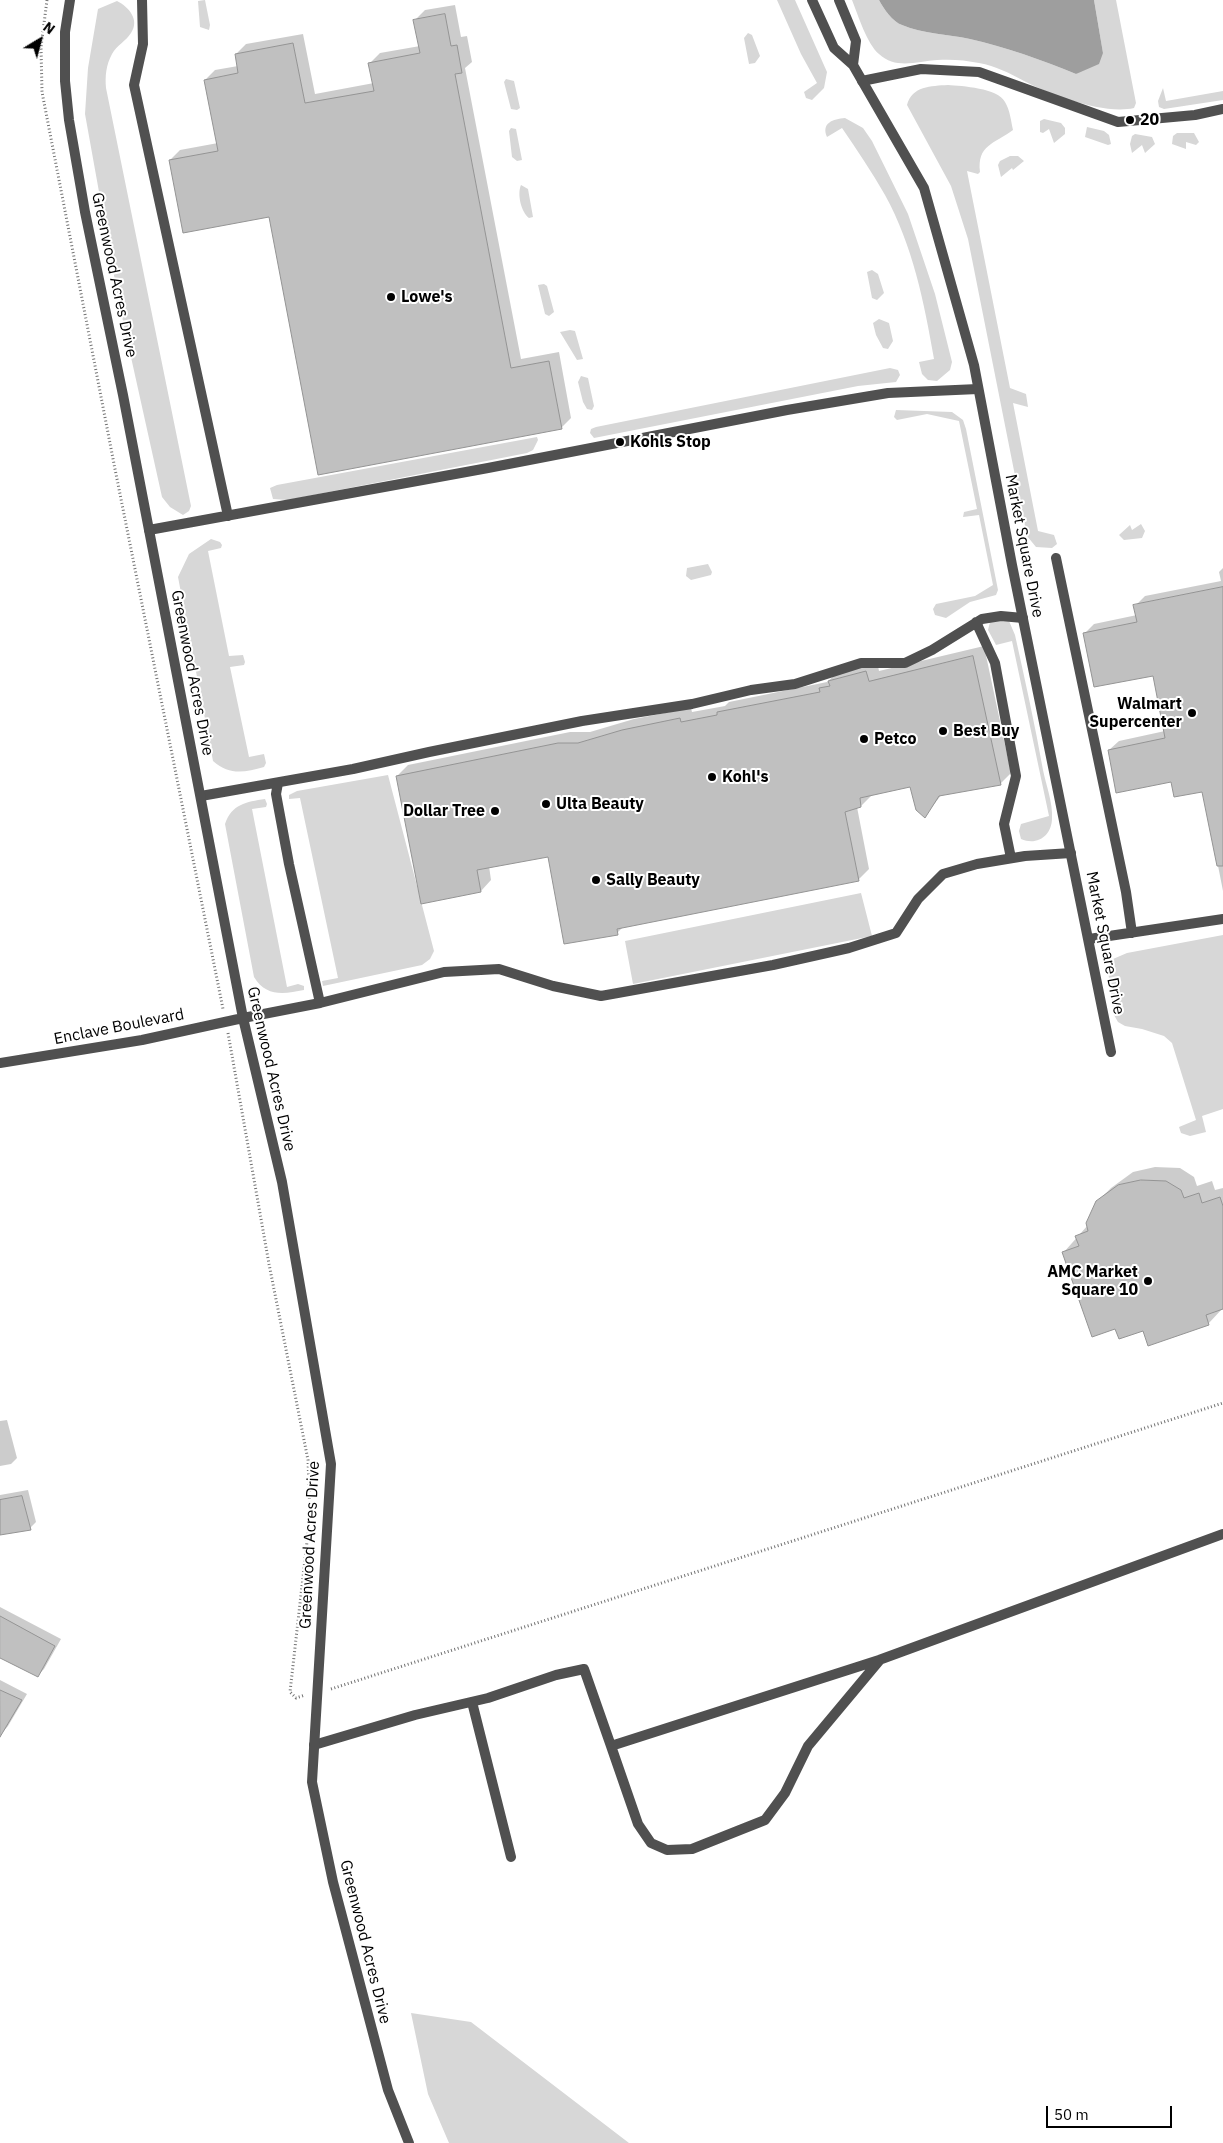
<!DOCTYPE html>
<html>
<head>
<meta charset="utf-8">
<style>
  body { margin:0 }
  #map { position:relative; width:1223px; height:2143px; overflow:hidden; background:#fff; font-family:"IBM Plex Sans",sans-serif }
  canvas { display:block }
  .north { position:absolute; left:15px; top:15px; width:50px; height:50px; -webkit-text-stroke:4px #fff; paint-order:stroke; rotate:37deg; font-size:14px; font-weight:700; line-height:20px; text-align:center; color:#000 }
  .north::after { content:''; display:block; margin:auto; width:18px; height:22px; background:#000; clip-path:polygon(50% 0,100% 100%,50% 72%,0 100%) }
  .scale { position:absolute; left:1046px; top:2106px; width:126px; height:22px; box-sizing:border-box; border:2px solid #000; border-top:0; padding-left:6px; font-size:15px; line-height:18px; white-space:nowrap; color:#000; -webkit-text-stroke:4px #fff; paint-order:stroke }
</style>
</head>
<body>
<div id="map">
<canvas width="1223" height="2143"></canvas>
<div class="north">N</div>
<div class="scale">50 m</div>
</div>
<script>
const ctx = document.querySelector('canvas').getContext('2d');
ctx.lineJoin = 'round';
function paint(path, color) {
  ctx.fillStyle = color;
  ctx.fill(path, 'evenodd');
}
function strokePath(path, color, width, dash) {
  ctx.strokeStyle = color;
  ctx.lineWidth = width;
  ctx.lineCap = dash ? 'butt' : 'round';
  ctx.setLineDash(dash || []);
  ctx.stroke(path);
}
function drawText(font, color, halo, rows, align = 'center') {
  ctx.font = font + ' "IBM Plex Sans",sans-serif';
  ctx.lineWidth = 4;
  ctx.setLineDash([]);
  ctx.textBaseline = 'middle';
  ctx.strokeStyle = halo;
  ctx.fillStyle = color;
  for (const [text, x, y, turn = 0] of rows) {
    ctx.save();
    ctx.translate(x, y);
    ctx.rotate((+turn || 0) * Math.PI / 180);
    ctx.textAlign = isNaN(turn) ? turn : align;
    if (halo) ctx.strokeText(text, 0, 0);
    ctx.fillText(text, 0, 0);
    ctx.restore();
  }
}
const green = new Path2D(`
  M 205,0 L 210,25 L 209,30 L 200,27 L 198,1 Z
  M 777,0 L 795,0 L 827,72 L 824,88 L 812,100 L 806,98 L 804,92 L 817,83 L 801,54 Z
  M 852,0 L 879,0 C 883,8 893,22 902,25 C 923,34 947,34 970,39 C 1006,47 1042,60 1076,74 L 1103,53 L 1094,0 L 1116,0 L 1136,103 L 1134,108 C 1104,115 1051,95 1024,81 C 1009,73 996,66 979,63 C 965,60 951,59 937,60 C 918,61 896,70 879,54 C 867,44 858,15 852,0 Z
  M 117,1 C 129,7 140,20 131,33 C 126,41 117,45 112,54 C 106,65 105,76 106,88 L 191,506 L 189,511 L 183,515 L 170,507 L 162,497 L 119,303 L 85,114 L 88,68 L 98,9 Z
  M 748,33 L 752,35 L 760,56 L 755,63 L 749,64 L 744,38 Z
  M 506,79 L 514,81 L 520,108 L 517,110 L 511,109 L 504,82 Z
  M 948,85 C 962,86 998,88 1005,102 C 1010,110 1011,121 1013,130 C 994,144 977,145 980,172 L 978,174 L 967,171 L 1010,388 L 1026,394 L 1028,407 L 1013,403 L 1038,531 L 1054,535 L 1057,544 L 1052,548 L 1036,547 L 1027,536 L 968,239 L 951,186 L 907,105 C 912,86 931,86 948,85 Z
  M 1163,88 L 1166,101 L 1223,91 L 1223,100 L 1164,109 L 1159,107 L 1158,101 Z
  M 845,118 L 863,128 L 872,141 L 908,214 L 935,294 L 952,362 L 950,370 L 937,381 L 928,380 L 922,374 L 919,362 L 934,359 C 924,302 913,246 885,195 C 872,172 857,150 842,128 L 827,137 C 821,123 833,119 845,118 Z
  M 1044,119 L 1061,123 L 1065,128 L 1065,134 L 1054,143 L 1049,129 L 1043,133 L 1040,132 L 1040,121 Z
  M 1087,127 L 1104,131 L 1109,135 L 1111,144 L 1108,145 L 1085,137 Z
  M 511,128 L 516,129 L 522,160 L 517,161 L 512,157 L 509,131 Z
  M 1177,133 L 1194,133 L 1199,142 L 1196,145 L 1186,142 L 1186,149 L 1172,144 L 1173,136 Z
  M 1135,134 L 1152,137 L 1155,144 L 1145,153 L 1142,145 L 1132,153 L 1130,144 L 1132,136 Z
  M 1010,156 L 1018,156 L 1024,161 L 1013,170 L 1012,168 L 1001,177 L 998,165 L 1000,161 Z
  M 521,185 L 528,189 L 533,217 L 529,218 C 521,212 517,194 521,185 Z
  M 872,270 L 878,274 L 884,293 L 877,300 L 872,298 L 867,272 Z
  M 544,284 L 547,286 L 554,312 L 549,316 L 545,314 L 538,285 Z
  M 879,319 L 889,323 L 893,341 L 888,349 L 883,348 L 876,335 L 873,323 Z
  M 570,330 L 575,331 L 583,359 L 577,360 L 560,332 Z
  M 890,368 L 898,370 L 900,375 L 896,382 L 858,386 L 594,438 L 590,433 L 591,429 L 596,427 Z
  M 581,376 L 588,378 L 594,406 L 592,410 L 587,409 L 583,402 L 578,382 Z
  M 896,410 L 952,412 L 963,420 L 966,429 L 998,590 L 996,595 L 970,602 L 946,618 L 935,615 L 933,609 L 936,604 L 975,596 L 993,585 L 979,515 L 963,517 L 964,512 L 977,509 L 959,421 L 927,414 L 897,420 L 894,417 Z
  M 537,437 L 538,440 L 533,450 L 527,453 L 288,500 L 273,499 L 270,488 L 277,485 Z
  M 1141,524 L 1145,531 L 1142,538 L 1124,540 L 1119,535 L 1130,525 L 1132,530 Z
  M 211,539 L 220,542 L 222,545 L 221,548 L 208,551 L 229,656 L 243,655 L 245,662 L 244,665 L 230,667 L 249,757 L 264,754 L 266,763 L 264,767 C 245,772 230,776 213,761 L 178,577 L 189,554 Z
  M 708,564 L 712,572 L 711,575 L 691,580 L 686,576 L 687,568 Z
  M 993,620 L 1009,621 L 1015,635 C 1025,680 1035,725 1043,770 C 1046,785 1053,803 1052,818 C 1052,836 1037,846 1021,839 L 1019,831 L 1021,824 L 1049,816 L 1012,641 L 996,645 L 995,643 L 988,630 L 990,622 Z
  M 388,775 L 434,951 L 430,959 L 422,965 L 323,986 L 322,981 L 338,978 L 300,798 L 289,799 L 289,795 L 297,791 Z
  M 265,799 L 267,804 L 266,807 L 252,809 L 287,987 L 298,984 L 304,986 L 304,990 C 284,994 266,997 254,977 L 225,824 C 232,804 246,802 265,799 Z
  M 861,893 L 872,936 L 633,984 L 625,941 Z
  M 1223,935 L 1223,1109 L 1202,1116 L 1206,1132 L 1190,1136 L 1181,1133 L 1179,1127 L 1196,1120 L 1172,1043 L 1164,1036 L 1142,1029 L 1125,1026 L 1118,1022 L 1114,1015 L 1108,971 L 1113,959 L 1127,953 Z
  M 411,2013 L 471,2022 L 629,2143 L 449,2143 L 428,2094 Z`);
const water = new Path2D(`
  M 879,0 L 1094,0 L 1103,53 L 1099,64 L 1076,74 C 1042,60 1006,47 970,39 C 947,34 923,34 902,25 C 893,22 883,8 879,0 Z`);
const shadow = new Path2D(`
  M 455,5 L 461,37 L 467,36 L 472,62 L 465,68 L 521,359 L 559,352 L 571,418 L 561,428 L 270,216 L 170,160 L 180,150 L 218,143 L 205,80 L 215,70 L 238,66 L 236,54 L 246,44 L 303,34 L 315,94 L 374,83 L 370,63 L 380,53 L 420,46 L 415,20 L 425,10 Z
  M 1223,568 L 1223,891 L 1203,790 L 1172,781 L 1109,750 L 1119,741 L 1165,731 L 1154,674 L 1084,634 L 1094,624 L 1137,615 L 1135,606 L 1145,596 L 1221,581 L 1219,572 Z
  M 984,646 L 1011,773 L 1000,784 L 942,794 L 925,816 L 911,785 L 872,795 L 861,806 L 857,807 L 869,869 L 858,880 L 624,926 L 617,933 L 549,855 L 489,866 L 491,880 L 481,891 L 397,776 L 408,765 L 570,732 L 590,732 L 634,719 L 691,708 L 692,712 L 725,706 L 729,702 L 827,682 L 840,670 L 877,661 L 879,671 Z
  M 1155,1167 L 1180,1168 L 1194,1177 L 1197,1186 L 1212,1181 L 1215,1190 L 1223,1188 L 1223,1308 L 1208,1324 L 1144,1330 L 1116,1327 L 1064,1252 L 1088,1225 L 1098,1201 L 1111,1188 L 1133,1172 Z
  M 7,1420 L 17,1458 L 11,1464 L 0,1466 L 0,1421 Z
  M 28,1490 L 36,1522 L 30,1528 L 0,1534 L 0,1495 Z
  M 0,1607 L 61,1639 L 44,1669 L 37,1676 L 0,1656 Z
  M 0,1680 L 27,1694 L 8,1726 L 2,1733 L 0,1732 Z`);
const building = new Path2D(`
  M 445,14 L 451,46 L 457,45 L 462,73 L 455,74 L 511,368 L 549,361 L 562,429 L 318,475 L 269,217 L 183,233 L 169,160 L 218,151 L 204,80 L 238,73 L 235,54 L 293,43 L 305,103 L 374,91 L 368,63 L 420,53 L 413,20 Z
  M 1223,587 L 1223,866 L 1217,866 L 1202,792 L 1174,797 L 1171,782 L 1116,793 L 1108,750 L 1165,738 L 1153,676 L 1094,687 L 1083,633 L 1137,622 L 1133,605 Z
  M 973,656 L 1001,785 L 939,796 L 925,818 L 916,810 L 910,787 L 860,798 L 861,807 L 845,812 L 859,881 L 617,929 L 618,935 L 564,944 L 548,857 L 477,870 L 481,892 L 421,904 L 396,776 L 558,743 L 578,743 L 622,730 L 680,718 L 681,722 L 717,715 L 717,712 L 820,692 L 819,688 L 830,686 L 828,681 L 866,671 L 869,681 Z
  M 1141,1180 L 1166,1181 L 1181,1190 L 1184,1198 L 1199,1193 L 1202,1203 L 1220,1197 L 1223,1206 L 1223,1309 L 1206,1315 L 1209,1325 L 1148,1346 L 1143,1331 L 1119,1339 L 1115,1329 L 1092,1337 L 1062,1252 L 1079,1246 L 1075,1236 L 1088,1231 L 1086,1223 L 1096,1201 L 1118,1185 Z
  M 22,1496 L 31,1530 L 0,1535 L 0,1500 Z
  M 0,1616 L 55,1646 L 38,1677 L 0,1658 Z
  M 0,1690 L 22,1700 L 0,1737 Z`);
const path = new Path2D(`
  M 47,0 L 41,47 L 42,92 L 115,469 L 223,1009
  M 228,1033 L 269,1264 L 308,1460 L 310,1515 L 290,1692 L 296,1698 L 305,1695
  M 331,1689 L 1223,1403`);
const lane = new Path2D(`
  M 142,0 L 143,44 L 134,85 L 228,516
  M 862,81 L 921,69 L 979,72 L 1118,122 L 1195,115 L 1223,109
  M 149,530 L 488,468 L 787,410 L 888,393 L 978,389
  M 1056,558 L 1126,892 L 1132,933
  M 976,622 L 995,663 L 1016,776 L 1004,824 L 1011,858
  M 278,783 L 276,794 L 289,864 L 320,1003
  M 201,796 L 353,769 L 429,752 L 582,721 L 692,704 L 751,690 L 795,684 L 861,663 L 905,663 L 932,650 L 982,619 L 1001,616 L 1023,618
  M 1089,939 L 1223,919
  M 243,1018 L 320,1003 L 444,972 L 499,969 L 553,986 L 601,996 L 773,965 L 849,948 L 896,933 L 918,899 L 943,874 L 977,864 L 1025,856 L 1071,853
  M 472,1702 L 511,1857
  M 314,1745 L 415,1715 L 488,1698 L 556,1675 L 584,1669 L 611,1746 L 879,1660 L 1223,1534
  M 611,1746 L 638,1824 L 651,1843 L 667,1850 L 692,1849 L 765,1820 L 785,1793 L 808,1746 L 879,1661`);
const street = new Path2D(`
  M 70,0 L 65,32 L 65,81 L 69,120 L 85,212 L 123,395 L 243,1018 L 282,1182 L 331,1464 L 312,1782 L 333,1882 L 388,2090 L 409,2143
  M 812,0 L 834,48 L 853,65 L 924,188 L 974,365 L 1012,565 L 1111,1052
  M 839,0 L 856,41 L 853,65
  M 0,1063 L 142,1040 L 243,1018`);
const markers = [
  [1130,120,5,"#000"],
  [391,297,5,"#000"],
  [620,442,5,"#000"],
  [1192,713,5,"#000"],
  [943,731,5,"#000"],
  [864,739,5,"#000"],
  [712,777,5,"#000"],
  [546,804,5,"#000"],
  [495,811,5,"#000"],
  [596,880,5,"#000"],
  [1148,1281,5,"#000"]
];
const poiNames = [
  ["20",1140,120],
  ["Lowe's",401,297],
  ["Kohls Stop",630,442],
  ["Walmart",1182,704,"right"],
  ["Supercenter",1182,722,"right"],
  ["Best Buy",953,731],
  ["Petco",874,739],
  ["Kohl's",722,777],
  ["Ulta Beauty",556,804],
  ["Dollar Tree",485,811,"right"],
  ["Sally Beauty",606,880],
  ["AMC Market",1138,1272,"right"],
  ["Square 10",1138,1290,"right"]
];
const streetNames = [
  ["Greenwood Acres Drive",114,275,78],
  ["Market Square Drive",1024,546,79],
  ["Greenwood Acres Drive",192,673,79],
  ["Market Square Drive",1105,943,79],
  ["Enclave Boulevard",119,1027,-11],
  ["Greenwood Acres Drive",271,1069,77],
  ["Greenwood Acres Drive",310,1545,-87],
  ["Greenwood Acres Drive",365,1942,76]
];
paint(green, '#d7d7d7');
paint(water, '#9e9e9e');
paint(shadow, '#0003');
paint(building, '#c0c0c0');
strokePath(building, '#949494', 1);
strokePath(path, '#727272', 3, [1, 2.5]);
strokePath(lane, '#505050', 10);
strokePath(street, '#505050', 10);
for (const [x, y, r, color] of markers) {
  const dot = new Path2D();
  dot.arc(x, y, r, 0, 2 * Math.PI);
  ctx.fillStyle = color;
  ctx.fill(dot);
  strokePath(dot, '#fff', 2);
}
drawText('bold 16px', '#000', '#fff', poiNames, 'left');
drawText('16px', '#000', '#fff', streetNames);
</script>
</body>
</html>
